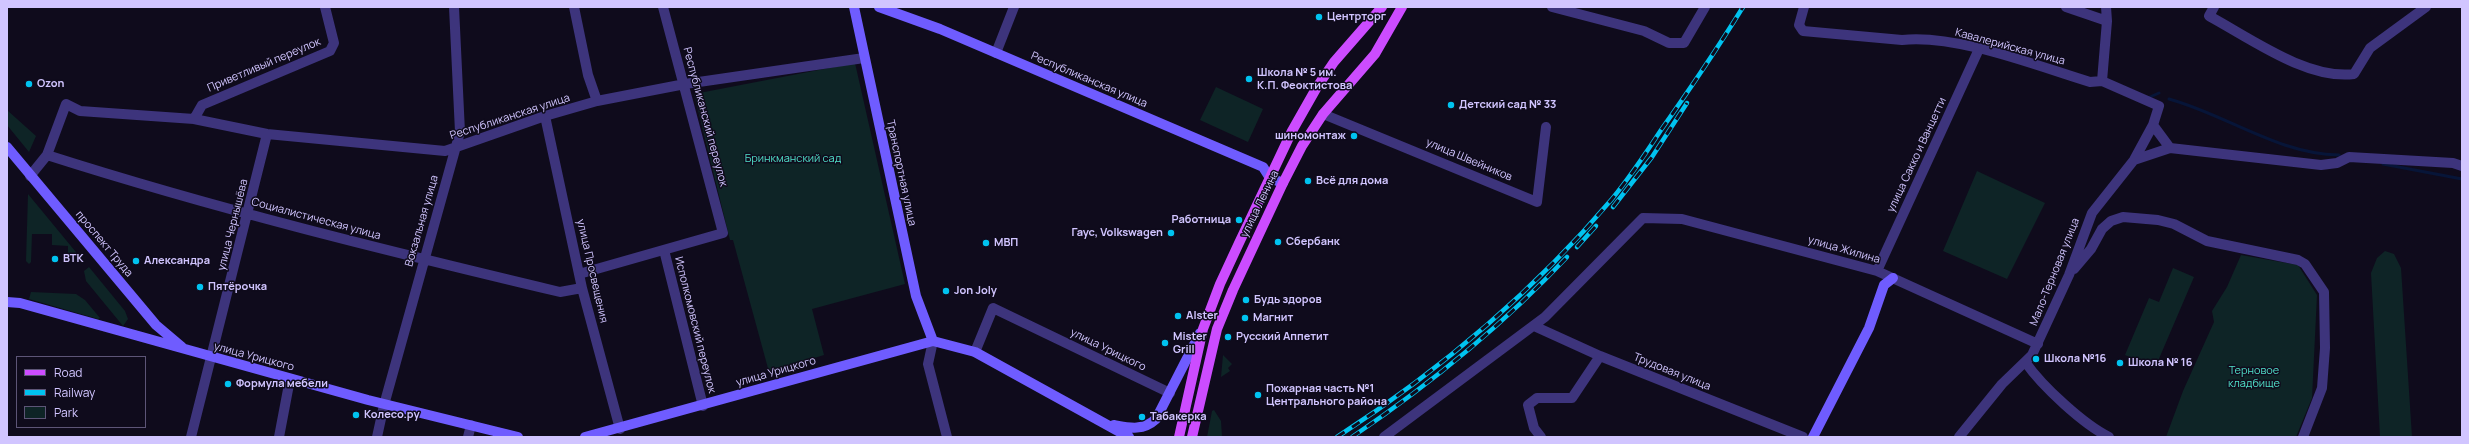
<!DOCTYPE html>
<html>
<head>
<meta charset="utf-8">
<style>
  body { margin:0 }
  #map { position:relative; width:2469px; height:444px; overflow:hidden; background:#0f0b1c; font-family:Manrope,sans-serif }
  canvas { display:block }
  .frame { position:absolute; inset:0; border:8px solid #d1c5ff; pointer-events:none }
  .legend { position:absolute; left:16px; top:356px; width:130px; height:72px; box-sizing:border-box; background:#0f0b1c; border:1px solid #5d5577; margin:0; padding:5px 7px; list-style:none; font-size:12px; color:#d1c5ff }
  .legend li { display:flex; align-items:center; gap:8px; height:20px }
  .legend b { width:20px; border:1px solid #5d5577 }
</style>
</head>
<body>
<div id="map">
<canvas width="2469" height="444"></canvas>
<div class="frame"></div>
<ul class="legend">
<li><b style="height:5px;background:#cc4cff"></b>Road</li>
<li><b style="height:5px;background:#00c3f0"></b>Railway</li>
<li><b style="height:11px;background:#0e2426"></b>Park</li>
</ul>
</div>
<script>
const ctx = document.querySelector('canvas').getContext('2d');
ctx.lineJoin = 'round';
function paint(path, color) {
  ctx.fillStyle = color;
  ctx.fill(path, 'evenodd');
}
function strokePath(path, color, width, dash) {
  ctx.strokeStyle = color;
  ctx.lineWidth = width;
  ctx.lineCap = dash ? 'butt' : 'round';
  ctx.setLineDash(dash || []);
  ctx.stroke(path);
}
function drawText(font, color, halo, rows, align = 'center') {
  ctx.font = font + ' Manrope,sans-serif';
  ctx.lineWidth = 3;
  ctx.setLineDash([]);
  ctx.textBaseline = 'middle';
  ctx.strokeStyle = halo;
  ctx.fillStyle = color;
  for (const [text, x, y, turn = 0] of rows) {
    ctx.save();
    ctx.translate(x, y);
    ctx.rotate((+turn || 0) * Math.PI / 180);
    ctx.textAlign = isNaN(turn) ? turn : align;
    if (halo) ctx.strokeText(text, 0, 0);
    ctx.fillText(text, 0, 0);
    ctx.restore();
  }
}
const green = new Path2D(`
  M 855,63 L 905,284 L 812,309 L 824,355 L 769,372 L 733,240 L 730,240 L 694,94 Z
  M 1216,87 L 1263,109 L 1248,142 L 1200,120 Z
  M 7,110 L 36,136 L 29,152 L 7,125 Z
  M 1977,171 L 2045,203 L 2007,279 L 1943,251 Z
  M 28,194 L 80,257 L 78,259 L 72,254 L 68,254 L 68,246 L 52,245 L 52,234 L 32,234 L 31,262 L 29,264 L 26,261 Z
  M 2385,251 L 2394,254 L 2401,268 L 2412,437 L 2380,437 L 2371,273 L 2377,258 Z
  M 2241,255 L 2298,265 L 2317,295 L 2312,398 L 2296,437 L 2166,437 L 2183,391 L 2214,322 L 2212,311 L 2227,287 Z
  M 89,267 L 125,311 L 128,319 L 123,326 L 86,281 L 84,271 Z
  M 2173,268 L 2194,277 L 2155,368 L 2125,355 L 2149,298 L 2159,302 Z
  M 31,292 L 76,294 L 85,300 L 100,318 L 98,319 L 29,299 Z
  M 1223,355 L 1232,364 L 1228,368 L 1230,371 L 1221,377 Z
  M 1214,410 L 1221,421 L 1222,437 L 1207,437 L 1212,411 Z`);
const stream = new Path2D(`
  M 2150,97 L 2159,93
  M 2169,99 C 2227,115 2278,154 2339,155
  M 2383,164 L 2462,179`);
const street = new Path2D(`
  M 574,7 L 588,75 L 597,101
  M 1552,7 L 1644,31 L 1669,43 L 1684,43 L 1705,7
  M 1804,7 L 1799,25 L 1803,31 L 1902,40 C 1957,34 2037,66 2090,82 L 2102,81 L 2159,106 L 2153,125 L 2134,160 L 2092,213 L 2069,275 L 2032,355 L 2002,384 L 1959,437
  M 2066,7 L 2107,21
  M 2214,7 L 2209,16 C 2250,38 2307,80 2354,74 L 2370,48 L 2426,7
  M 996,53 L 1014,7
  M 2102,81 L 2107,21 L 2106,7
  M 1323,114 L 1537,202 L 1546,127
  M 545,116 L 582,288 L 620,429
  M 194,119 L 202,105 L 330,51 L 334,43 L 325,7
  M 2153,125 L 2170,148 L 2321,165 L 2337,163 L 2349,157 L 2453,163 L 2462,166
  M 47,155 C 216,209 388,251 560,292 L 582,288
  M 2134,160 L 2170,148
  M 30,176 L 47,155 L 66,104 L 80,111 L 194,119 L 267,134 L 445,151 L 545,116 L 597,101 L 685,84 L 864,58
  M 664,250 L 703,406
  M 2074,269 L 2091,249 L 2102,229 L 2111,221 L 2123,217 L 2158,220 L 2174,224 L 2207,241 L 2298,260 L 2305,264 L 2324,292 L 2325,348 L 2322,388 L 2303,437
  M 1877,271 L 1979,49
  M 579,274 L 723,233 L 663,7
  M 1534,326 L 1600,356 L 1803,437
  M 933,341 L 928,364 L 947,437
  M 975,352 L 993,308 L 1170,393
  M 2026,363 C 2042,386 2083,424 2109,437
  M 191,437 L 267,134
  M 279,437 L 290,379
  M 377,437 L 384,405 L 460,132 L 454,7
  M 468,437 L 471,425
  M 1384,437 L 1545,317 L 1643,218 L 1682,219 L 1877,271 L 2038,344
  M 1541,437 L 1534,428 L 1528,405 L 1537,398 L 1572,398 L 1600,356`);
const secondary = new Path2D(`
  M 854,7 L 916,296 L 933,341
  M 879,7 L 940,29 L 1263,167 L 1270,178 L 1283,183
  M 7,147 L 156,325 L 182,347
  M 7,302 L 20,303 L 368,400 L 518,437
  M 1114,425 C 1130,428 1143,431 1156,419 L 1200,333
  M 585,437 L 933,341 L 975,352 L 1129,437
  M 1813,437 L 1869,328 L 1884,285 L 1893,278`);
const primary = new Path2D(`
  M 1179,437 L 1203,329 L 1220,284 L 1239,243 L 1292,131 L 1317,87 L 1334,62 L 1382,7
  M 1192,437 L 1217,329 L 1233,290 L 1283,183 L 1302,146 L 1323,114 L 1375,54 L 1402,7`);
const rail = new Path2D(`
  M 1613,207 L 1652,157 L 1687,103
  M 1577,247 L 1596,226
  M 1337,437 C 1439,371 1534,291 1612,199 C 1630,177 1646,153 1661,130 C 1690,89 1717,49 1743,7
  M 1352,437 C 1429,385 1503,325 1567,257`);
const markers = [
  [1319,17,4,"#00c3f0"],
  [1249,79,4,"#00c3f0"],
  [29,84,4,"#00c3f0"],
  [1451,105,4,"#00c3f0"],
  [1354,136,4,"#00c3f0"],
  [1308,181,4,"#00c3f0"],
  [1239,220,4,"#00c3f0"],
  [1171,233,4,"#00c3f0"],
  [1278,242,4,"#00c3f0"],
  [986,243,4,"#00c3f0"],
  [55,259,4,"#00c3f0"],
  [136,261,4,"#00c3f0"],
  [200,287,4,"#00c3f0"],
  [946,291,4,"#00c3f0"],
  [1246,300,4,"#00c3f0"],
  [1178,316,4,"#00c3f0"],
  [1245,318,4,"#00c3f0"],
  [1228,337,4,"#00c3f0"],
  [1165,343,4,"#00c3f0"],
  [2036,359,4,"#00c3f0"],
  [2120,363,4,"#00c3f0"],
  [228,384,4,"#00c3f0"],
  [1258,395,4,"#00c3f0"],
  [356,415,4,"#00c3f0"],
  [1142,417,4,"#00c3f0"]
];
const poiNames = [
  ["Центрторг",1327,17],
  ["Школа № 5 им.",1257,73],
  ["К.П. Феоктистова",1257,86],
  ["Ozon",37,84],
  ["Детский сад № 33",1459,105],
  ["шиномонтаж",1346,136,"right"],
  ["Всё для дома",1316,181],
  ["Работница",1231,220,"right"],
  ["Гаус, Volkswagen",1163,233,"right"],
  ["Сбербанк",1286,242],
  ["МВП",994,243],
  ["ВТК",63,259],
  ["Александра",144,261],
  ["Пятёрочка",208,287],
  ["Jon Joly",954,291],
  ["Будь здоров",1254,300],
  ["Alster",1186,316],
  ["Магнит",1253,318],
  ["Mister",1173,337],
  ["Grill",1173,350],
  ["Русский Аппетит",1236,337],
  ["Школа №16",2044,359],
  ["Школа № 16",2128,363],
  ["Формула мебели",236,384],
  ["Пожарная часть №1",1266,389],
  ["Центрального района",1266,402],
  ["Колесо.ру",364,415],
  ["Табакерка",1150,417]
];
const streetNames = [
  ["Кавалерийская улица",2010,47,15],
  ["Приветливый переулок",264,65,-23],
  ["Республиканская улица",1089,80,23],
  ["Республиканская улица",510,117,-18],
  ["Республиканский переулок",705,117,75],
  ["улица Сакко и Ванцетти",1917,155,-65],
  ["улица Швейников",1469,160,23],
  ["Транспортная улица",901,173,78],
  ["улица Ленина",1260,204,-64],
  ["Социалистическая улица",316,219,15],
  ["Вокзальная улица",422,221,-74],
  ["улица Чернышёва",233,225,-76],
  ["проспект Труда",104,244,50],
  ["улица Жилина",1844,250,16],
  ["улица Просвещения",592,271,77],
  ["Мало-Терновая улица",2055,272,-68],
  ["Исполкомовский переулок",695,325,76],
  ["улица Урицкого",1108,350,26],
  ["улица Урицкого",254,357,15],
  ["улица Урицкого",776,372,-16],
  ["Трудовая улица",1672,372,22]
];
const parkNames = [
  ["Бринкманский сад",793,159],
  ["Терновое",2254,371],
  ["кладбище",2254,384]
];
paint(green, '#0e2426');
strokePath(stream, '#071538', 3);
strokePath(street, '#3d347c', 10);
strokePath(secondary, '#6f5cff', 10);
strokePath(primary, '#cc4cff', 10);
strokePath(rail, '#00c3f0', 4.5);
strokePath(rail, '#0f0b1c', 3, [9]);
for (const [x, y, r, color] of markers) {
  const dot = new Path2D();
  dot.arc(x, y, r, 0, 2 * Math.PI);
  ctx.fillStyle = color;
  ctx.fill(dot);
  strokePath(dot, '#0f0b1c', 1.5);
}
drawText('bold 11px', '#d1c5ff', '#0f0b1c', poiNames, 'left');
drawText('11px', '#d1c5ff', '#0f0b1c', streetNames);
drawText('11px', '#50e0c9', '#0f0b1c', parkNames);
</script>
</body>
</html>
